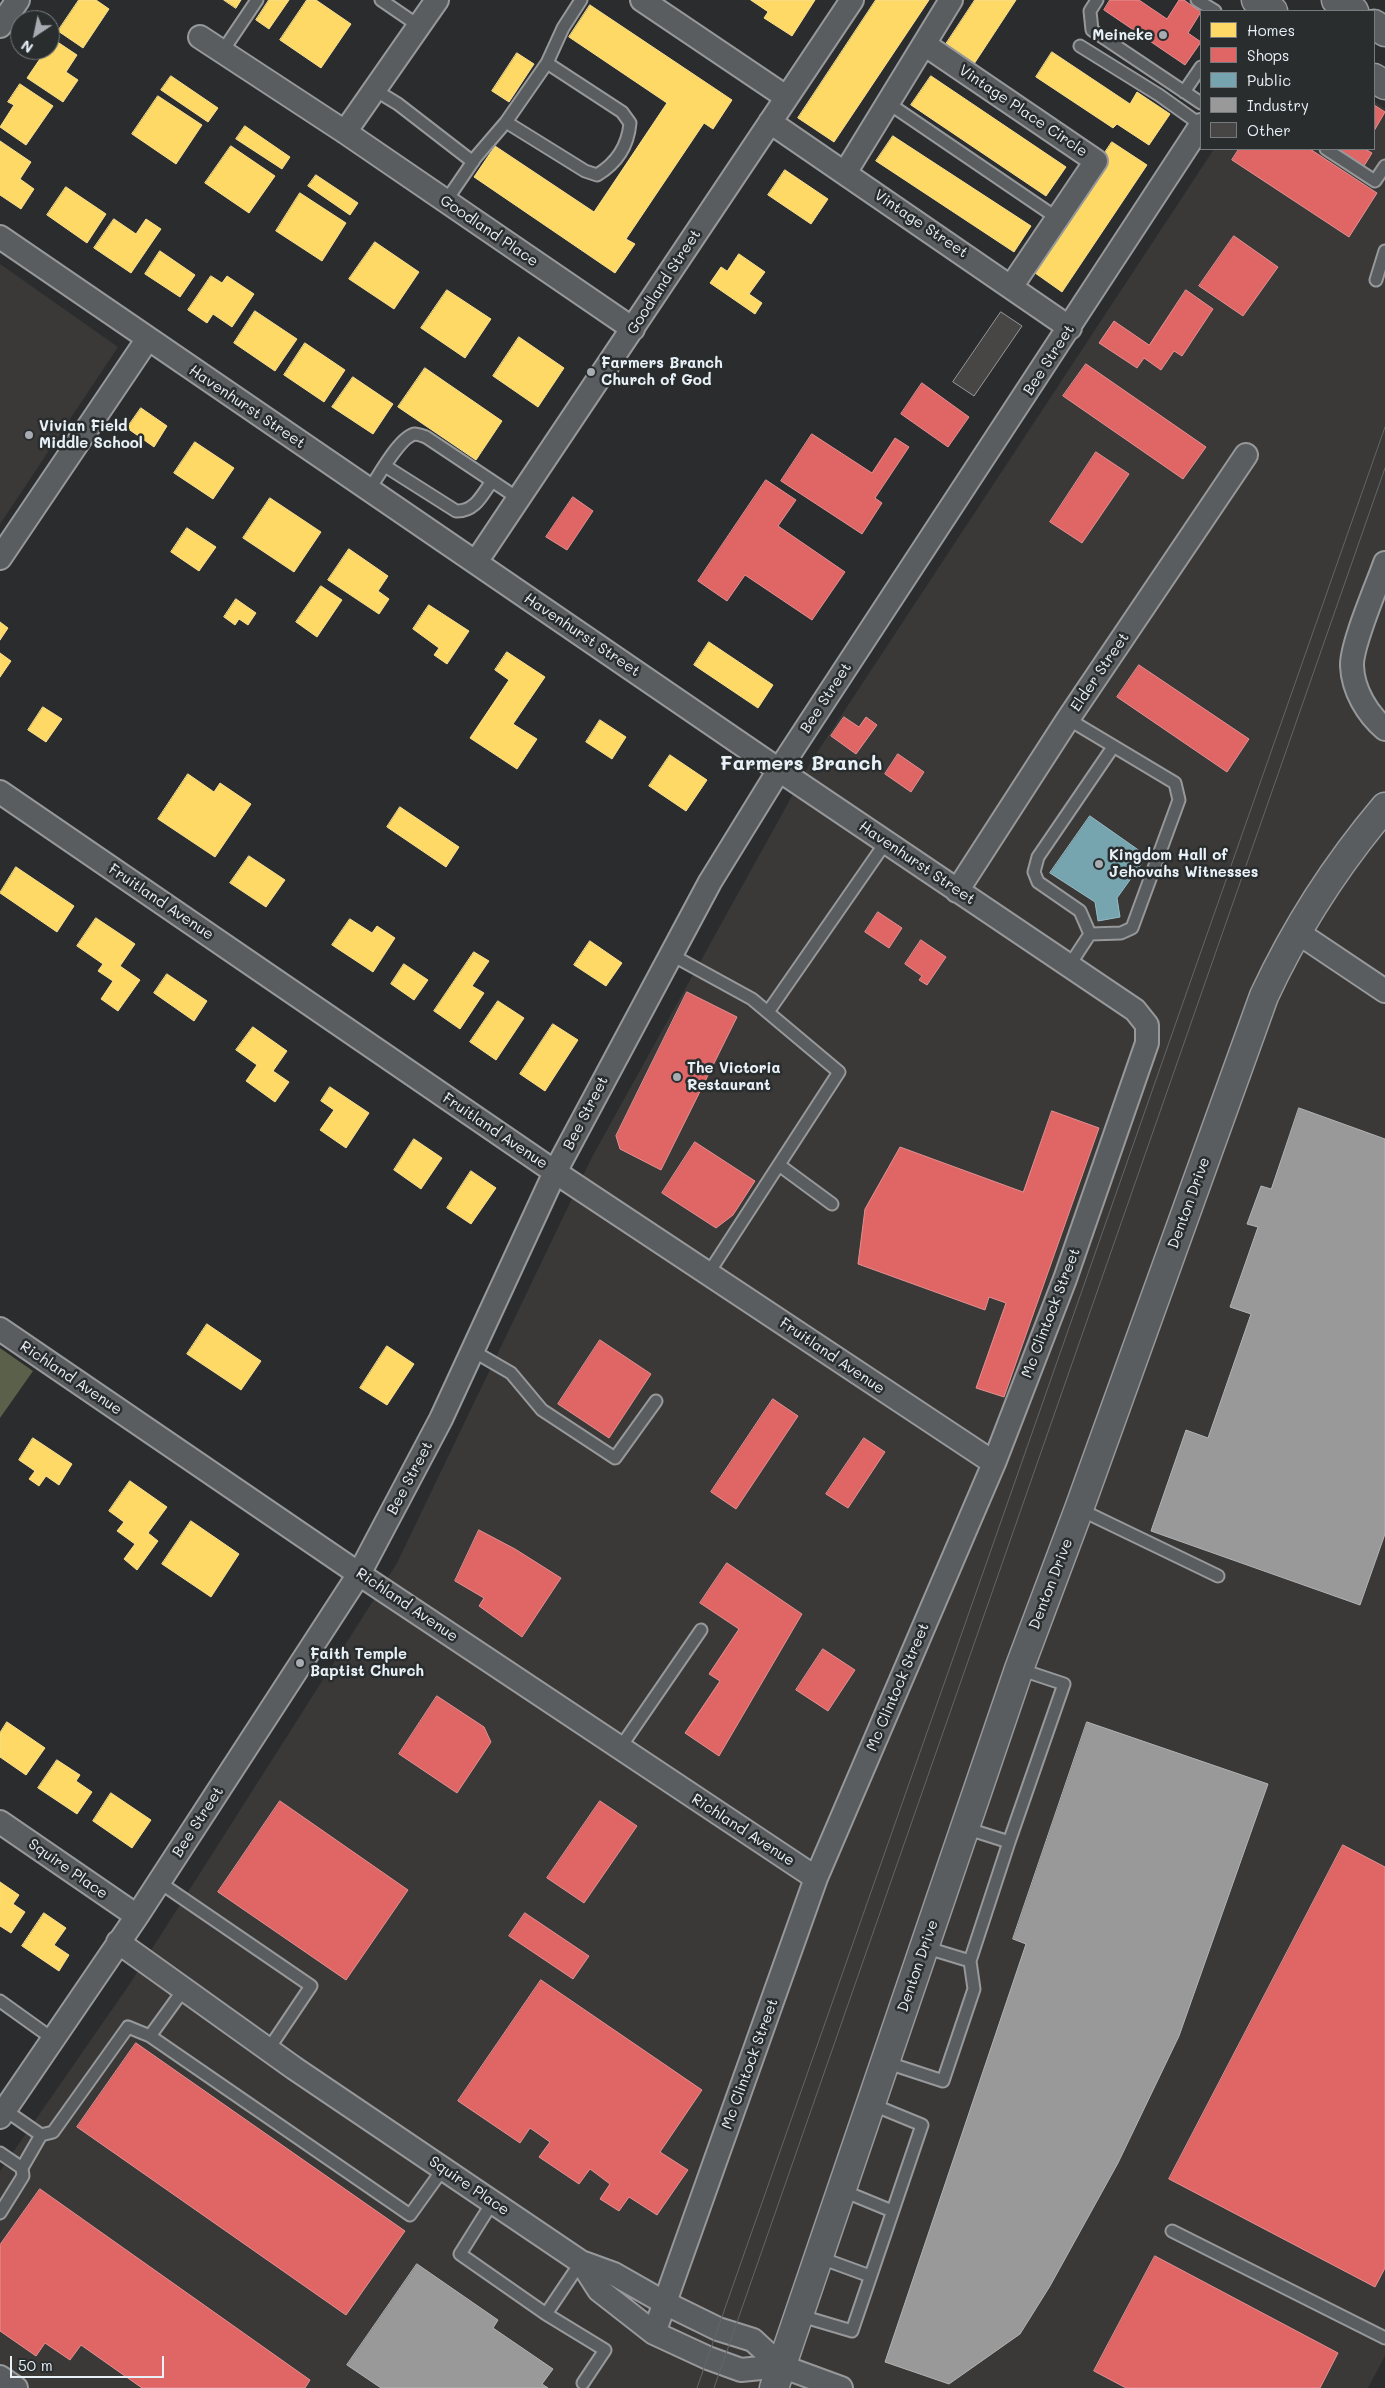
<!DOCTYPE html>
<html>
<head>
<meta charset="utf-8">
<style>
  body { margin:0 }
  #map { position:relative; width:1385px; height:2388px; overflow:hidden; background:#2b2c2d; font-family:Mali,sans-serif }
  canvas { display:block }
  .legend { position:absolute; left:1200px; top:10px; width:175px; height:140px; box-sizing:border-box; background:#2a2d2e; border:1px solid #767b7f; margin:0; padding:6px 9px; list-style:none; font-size:15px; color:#e8f1f8 }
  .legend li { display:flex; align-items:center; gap:10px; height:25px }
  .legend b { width:25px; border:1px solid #767b7f }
  .north { position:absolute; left:10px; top:10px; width:50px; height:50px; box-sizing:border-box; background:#2a2d2e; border:1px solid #767b7f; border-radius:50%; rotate:214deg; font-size:14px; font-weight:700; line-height:20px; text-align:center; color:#e8f1f8 }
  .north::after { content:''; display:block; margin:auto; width:18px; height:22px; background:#a6acb1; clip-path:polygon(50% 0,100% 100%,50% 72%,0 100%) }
  .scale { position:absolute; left:10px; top:2356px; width:154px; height:22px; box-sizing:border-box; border:2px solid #e8f1f8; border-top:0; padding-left:6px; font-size:15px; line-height:18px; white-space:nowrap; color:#e8f1f8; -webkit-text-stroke:4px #2a2d2e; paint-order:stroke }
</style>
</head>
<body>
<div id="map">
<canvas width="1385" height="2388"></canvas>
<ul class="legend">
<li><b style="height:14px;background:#ffd966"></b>Homes</li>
<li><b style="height:14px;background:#e06666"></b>Shops</li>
<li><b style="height:14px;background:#76a5af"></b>Public</li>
<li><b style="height:14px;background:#999"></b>Industry</li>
<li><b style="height:14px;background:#484644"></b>Other</li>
</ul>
<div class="north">N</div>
<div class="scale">50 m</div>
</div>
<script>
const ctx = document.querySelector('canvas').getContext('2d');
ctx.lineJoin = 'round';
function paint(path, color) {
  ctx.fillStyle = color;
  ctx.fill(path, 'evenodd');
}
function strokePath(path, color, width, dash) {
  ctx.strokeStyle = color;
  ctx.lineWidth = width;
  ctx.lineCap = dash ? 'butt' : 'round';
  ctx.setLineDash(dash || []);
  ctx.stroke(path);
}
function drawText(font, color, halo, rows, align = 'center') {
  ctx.font = font + ' Mali,sans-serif';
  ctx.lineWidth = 5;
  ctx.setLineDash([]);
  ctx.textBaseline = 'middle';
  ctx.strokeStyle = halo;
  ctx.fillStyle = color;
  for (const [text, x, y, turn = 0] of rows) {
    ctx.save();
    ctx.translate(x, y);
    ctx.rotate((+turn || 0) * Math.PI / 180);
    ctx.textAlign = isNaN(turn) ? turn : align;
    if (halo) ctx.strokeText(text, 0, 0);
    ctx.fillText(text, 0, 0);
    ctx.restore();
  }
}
const built = new Path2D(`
  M 1374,101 L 1385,109 L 1385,2356 L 1368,2388 L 0,2388 L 0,2171 L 129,1985 L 397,1563 L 592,1157 L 812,760 L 1214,149 L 1374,149 Z
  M 0,264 L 118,347 L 0,524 Z`);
const green = new Path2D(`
  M 0,1348 L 33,1371 L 0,1418 Z`);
const homes = new Path2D(`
  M 79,0 L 96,0 L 109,9 L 83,48 L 58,31 Z
  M 224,0 L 241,0 L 236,8 Z
  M 269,0 L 289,0 L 269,29 L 256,20 Z
  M 307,0 L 316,0 L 351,24 L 321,68 L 280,40 Z
  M 751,0 L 815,0 L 792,36 L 764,18 L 768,12 Z
  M 876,0 L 929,0 L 834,142 L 798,118 Z
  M 975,0 L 1016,0 L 974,64 L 946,44 Z
  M 590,5 L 732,100 L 713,129 L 704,123 L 626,239 L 635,244 L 615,273 L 474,177 L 495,146 L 594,212 L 667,103 L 569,37 Z
  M 53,39 L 77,55 L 66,72 L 78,80 L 63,102 L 27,78 L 46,50 L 50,50 L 50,43 Z
  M 1052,52 L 1130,104 L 1137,92 L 1170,114 L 1149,145 L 1117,124 L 1113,128 L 1036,77 Z
  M 517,53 L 534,64 L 509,102 L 492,91 Z
  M 171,76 L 218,108 L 208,122 L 161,90 Z
  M 931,76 L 1066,167 L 1046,196 L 911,105 Z
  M 20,84 L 53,106 L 26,145 L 0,127 L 14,105 L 8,102 Z
  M 158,96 L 202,125 L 176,164 L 132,134 Z
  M 245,126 L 290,157 L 282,169 L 236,139 Z
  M 893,136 L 1031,226 L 1014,252 L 876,161 Z
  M 0,141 L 31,162 L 20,179 L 34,189 L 21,209 L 0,195 Z
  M 1112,142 L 1147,165 L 1062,292 L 1028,268 Z
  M 231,146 L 275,176 L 249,213 L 205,183 Z
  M 785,170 L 828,199 L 811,224 L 768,195 Z
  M 316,175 L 358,203 L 350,215 L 308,186 Z
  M 66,187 L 106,214 L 87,243 L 47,215 Z
  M 300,193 L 346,223 L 322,261 L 276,231 Z
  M 114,219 L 136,234 L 146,219 L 161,229 L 131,273 L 94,248 Z
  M 375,242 L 419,272 L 394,309 L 349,279 Z
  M 160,251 L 195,275 L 180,297 L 145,274 Z
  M 739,254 L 765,272 L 749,294 L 762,303 L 755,314 L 710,283 L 721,267 L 727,271 Z
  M 211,276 L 222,283 L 227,276 L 254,294 L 232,327 L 213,314 L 207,323 L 188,310 Z
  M 447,290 L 491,319 L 465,358 L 421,328 Z
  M 255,311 L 297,339 L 275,371 L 234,343 Z
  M 519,337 L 564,368 L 538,407 L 493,376 Z
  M 305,343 L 345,370 L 324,402 L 284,375 Z
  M 425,368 L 502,421 L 476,460 L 398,407 Z
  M 353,377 L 393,404 L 373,434 L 332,407 Z
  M 141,408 L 167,426 L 154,447 L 127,428 Z
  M 195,442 L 234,468 L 213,499 L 174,473 Z
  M 270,498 L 321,532 L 294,572 L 243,538 Z
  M 187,528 L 216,547 L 199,571 L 171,552 Z
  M 349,549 L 388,576 L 378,591 L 389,599 L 379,614 L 328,580 Z
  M 321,586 L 342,600 L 317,637 L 296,622 Z
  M 236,599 L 256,613 L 248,625 L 239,619 L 235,625 L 224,617 Z
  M 429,605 L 469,631 L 447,664 L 434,655 L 439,648 L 413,629 Z
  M 0,622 L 8,628 L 0,640 Z
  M 709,642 L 773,685 L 758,708 L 694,665 Z
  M 507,652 L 545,677 L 513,724 L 537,739 L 517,769 L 470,738 L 509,680 L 495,670 Z
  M 0,653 L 11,661 L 0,677 Z
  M 43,707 L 62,719 L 46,742 L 28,730 Z
  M 600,720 L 626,737 L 612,759 L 586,742 Z
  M 670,755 L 707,780 L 686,811 L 649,786 Z
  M 188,774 L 214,792 L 220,783 L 251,804 L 215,857 L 158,819 Z
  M 400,807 L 459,847 L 446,867 L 387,827 Z
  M 249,856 L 285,880 L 266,907 L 230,883 Z
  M 16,867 L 74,906 L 57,932 L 0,893 Z
  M 96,918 L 135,944 L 120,966 L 140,980 L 118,1011 L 101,999 L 113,981 L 98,971 L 103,964 L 77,946 Z
  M 350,919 L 372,933 L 377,926 L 395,938 L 373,972 L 332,945 Z
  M 590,941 L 622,963 L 606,986 L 574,965 Z
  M 474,952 L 489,961 L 472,986 L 484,993 L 460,1029 L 434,1011 Z
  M 404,964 L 428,980 L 414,1000 L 391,984 Z
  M 167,974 L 207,1001 L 194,1021 L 154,993 Z
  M 498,1001 L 524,1018 L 496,1060 L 470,1042 Z
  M 553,1024 L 578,1040 L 545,1091 L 520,1074 Z
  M 253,1027 L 287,1051 L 273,1071 L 289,1082 L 275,1102 L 246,1081 L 257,1065 L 236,1050 Z
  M 330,1087 L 369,1113 L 346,1148 L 320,1130 L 334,1110 L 321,1101 Z
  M 414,1139 L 442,1158 L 421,1189 L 394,1170 Z
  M 471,1171 L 496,1188 L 471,1224 L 447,1208 Z
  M 207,1324 L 261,1361 L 241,1390 L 187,1354 Z
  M 387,1346 L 414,1364 L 387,1405 L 360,1388 Z
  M 33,1438 L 72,1464 L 59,1485 L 46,1476 L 39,1486 L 29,1479 L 35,1471 L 19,1460 Z
  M 130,1481 L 167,1507 L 148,1533 L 158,1541 L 137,1570 L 124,1559 L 135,1544 L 117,1531 L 124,1522 L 109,1511 Z
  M 191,1521 L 239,1554 L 211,1597 L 162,1564 Z
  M 7,1722 L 45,1748 L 26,1775 L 0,1757 L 0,1733 Z
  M 57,1760 L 80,1775 L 76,1781 L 92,1792 L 77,1814 L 38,1788 Z
  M 111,1793 L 151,1820 L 132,1848 L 93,1821 Z
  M 0,1882 L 19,1895 L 13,1904 L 25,1912 L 11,1933 L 0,1926 Z
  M 44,1913 L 66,1928 L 54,1945 L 69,1955 L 59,1971 L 22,1946 Z`);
const shops = new Path2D(`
  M 1110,0 L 1139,0 L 1167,19 L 1179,0 L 1184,0 L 1201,12 L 1188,33 L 1201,42 L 1185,65 L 1104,10 Z
  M 1374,105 L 1385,112 L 1374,131 Z
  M 1239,149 L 1310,149 L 1377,193 L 1349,237 L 1232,160 Z
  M 1338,149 L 1365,149 L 1372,153 L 1364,166 Z
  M 1234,236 L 1278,267 L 1243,316 L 1199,286 Z
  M 1186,290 L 1213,309 L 1182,356 L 1174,351 L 1161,370 L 1144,358 L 1137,368 L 1099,343 L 1114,321 L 1149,345 Z
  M 1086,364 L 1206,447 L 1183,479 L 1063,396 Z
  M 922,383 L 969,417 L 948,447 L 901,414 Z
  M 812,434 L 872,473 L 895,438 L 909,447 L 875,498 L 882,503 L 862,534 L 781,481 Z
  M 1096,452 L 1129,474 L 1082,543 L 1050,522 Z
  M 766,480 L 796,500 L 778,526 L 845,572 L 812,620 L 745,575 L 727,601 L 698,581 Z
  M 573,497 L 593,511 L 567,550 L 546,537 Z
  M 1139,665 L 1249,739 L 1227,772 L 1117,697 Z
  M 844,717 L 859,727 L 866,717 L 877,725 L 856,754 L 831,736 Z
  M 898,754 L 924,772 L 911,792 L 885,774 Z
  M 878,912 L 902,928 L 889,948 L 865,932 Z
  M 921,940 L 946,957 L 927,985 L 919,980 L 922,976 L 905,964 Z
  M 687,992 L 737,1017 L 661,1170 L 620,1149 L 616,1136 Z
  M 1052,1111 L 1099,1128 L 1004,1397 L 976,1388 L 1006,1303 L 989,1297 L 985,1310 L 858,1264 L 865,1209 L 900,1147 L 1023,1192 Z
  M 695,1142 L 755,1181 L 733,1215 L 716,1228 L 662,1193 Z
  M 600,1340 L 651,1374 L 609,1438 L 558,1404 Z
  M 773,1399 L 798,1416 L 736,1509 L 711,1492 Z
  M 864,1438 L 885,1452 L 848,1508 L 826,1494 Z
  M 479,1530 L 515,1549 L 561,1578 L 522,1637 L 479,1606 L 484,1598 L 455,1581 Z
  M 727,1563 L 802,1614 L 719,1756 L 685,1733 L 720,1681 L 709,1674 L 739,1629 L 700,1603 Z
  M 823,1649 L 855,1670 L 828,1711 L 796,1690 Z
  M 437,1696 L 484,1727 L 491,1742 L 457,1793 L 399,1754 Z
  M 280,1801 L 408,1890 L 346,1980 L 218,1892 Z
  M 600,1801 L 637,1826 L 584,1903 L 547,1878 Z
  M 1343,1845 L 1385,1867 L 1385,2268 L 1375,2287 L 1169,2179 Z
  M 525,1913 L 589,1956 L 573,1979 L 509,1936 Z
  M 541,1980 L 702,2090 L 660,2152 L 688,2170 L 657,2215 L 629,2197 L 619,2211 L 600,2199 L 610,2184 L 590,2169 L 579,2184 L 539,2157 L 550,2142 L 530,2128 L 520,2143 L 458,2101 Z
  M 136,2043 L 405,2231 L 346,2315 L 77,2127 Z
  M 40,2189 L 310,2380 L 305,2388 L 142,2388 L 81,2345 L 70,2360 L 45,2343 L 36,2356 L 0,2331 L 0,2245 Z
  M 1155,2256 L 1338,2353 L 1320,2388 L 1126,2388 L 1094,2371 Z`);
const public = new Path2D(`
  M 1090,816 L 1147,856 L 1117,898 L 1120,917 L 1098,921 L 1095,902 L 1050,873 Z`);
const industry = new Path2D(`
  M 1299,1108 L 1385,1139 L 1385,1534 L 1360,1605 L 1151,1531 L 1186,1430 L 1208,1438 L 1251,1314 L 1230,1307 L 1258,1227 L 1247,1224 L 1261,1186 L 1271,1189 Z
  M 1087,1722 L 1268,1784 L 1179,2036 L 1118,2163 L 1050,2286 L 1020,2334 L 949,2384 L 885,2362 L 1026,1944 L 1013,1939 Z
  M 417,2264 L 498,2320 L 493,2328 L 553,2369 L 542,2384 L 548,2388 L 381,2388 L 347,2365 Z`);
const building = new Path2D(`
  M 1001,312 L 1022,326 L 974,396 L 953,382 Z`);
const service = new Path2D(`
  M 381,0 L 419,26
  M 1097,0 L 1090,11 L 1092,30 L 1201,103
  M 1197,0 L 1215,11
  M 1080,46 L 1159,95 L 1201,125
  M 222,52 L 257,0
  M 375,90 L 398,104 L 473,162
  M 1184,92 L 1201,67
  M 888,103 L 1057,218
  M 506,122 L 585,171 L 597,175 C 617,163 628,146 630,123 L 622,112 L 547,63
  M 1326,149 L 1375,181 L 1385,166
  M 446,201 L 476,157 L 506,122 L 547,63 L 563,28 L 581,0
  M 1376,280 L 1385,251
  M 385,466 L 456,511 C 475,512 482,495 492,481
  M 369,490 C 378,477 400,436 415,434 C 418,434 423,436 426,437 L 519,499
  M 1068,719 L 1175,783 L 1179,800 L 1132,928 L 1121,933 L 1090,934
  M 670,954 L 752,999 L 839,1072 L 708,1274
  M 1069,966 L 1090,934 L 1080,911 L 1038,882 L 1034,872 L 1038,857 L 1113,747
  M 768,1012 L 886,842
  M 779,1165 L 832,1204
  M 473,1351 L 511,1373 L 542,1410 L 615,1458 L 656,1401
  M 1079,1509 L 1218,1576
  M 620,1748 L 701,1630
  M 965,1828 L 1009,1842 L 1064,1684 L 1019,1669
  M 159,1882 L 311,1986 L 268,2050
  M 924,1947 L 970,1961 L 1009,1842
  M 0,2001 L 53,2039
  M 150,2036 L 184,1989
  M 885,2062 L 943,2081 L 974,1989 L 970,1961
  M 5,2110 L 41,2135 L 53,2132 L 128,2027 L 150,2036 L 410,2215 L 443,2169
  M 0,2153 L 22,2168 L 23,2176 L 0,2213
  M 22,2168 L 41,2135
  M 841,2190 L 892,2211
  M 492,2203 L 460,2254 L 546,2314 L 581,2262
  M 1172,2231 L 1385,2338
  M 818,2257 L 870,2276
  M 546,2314 L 605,2350 L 583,2383
  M 798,2315 L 852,2331 L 922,2125 L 871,2104`);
const minor = new Path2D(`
  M 642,0 L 786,97
  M 0,26 L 18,0
  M 200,37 L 345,132 L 633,329
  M 924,44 L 1096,161 L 1011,287
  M 770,122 L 1070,328
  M 345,132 L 437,0
  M 845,173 L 951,0
  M 0,237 L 779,770 L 1135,1010 L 1147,1025 L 1147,1043 L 1065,1279 L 994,1463 L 816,1878 L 654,2333
  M 0,558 L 147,340
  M 476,562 L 852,0
  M 1385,563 C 1377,586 1351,645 1352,666 C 1353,690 1367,714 1385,729
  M 0,792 L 555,1172 L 994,1463
  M 957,891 L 1068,719 L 1246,455
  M 1297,932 L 1385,991
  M 0,1329 L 359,1574 L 816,1878
  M 0,1822 L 137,1916
  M 118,1942 L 294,2068 L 581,2262 L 614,2274 L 665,2303 L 718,2329 L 753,2340 L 781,2366 L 841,2388
  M 0,2117 L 137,1916 L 359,1574 L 441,1419 L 555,1172 L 710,882 L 779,770 L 1201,125
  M 581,2262 L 599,2290 L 654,2333 L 708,2358 L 741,2370 L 781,2366
  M 0,2377 L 16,2388`);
const tertiary = new Path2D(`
  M 774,2388 L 1019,1669 L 1079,1509 L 1264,996 C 1296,927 1336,865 1385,807`);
const secondary = new Path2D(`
  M 1256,0 L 1273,11
  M 1336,0 L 1354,11
  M 1374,24 L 1385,32
  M 1374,78 L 1385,85`);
const tram = new Path2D(`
  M 697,2388 L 1385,427
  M 714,2388 L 1385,468`);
const markers = [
  [1163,35,5,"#a6acb1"],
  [591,372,5,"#a6acb1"],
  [29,435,5,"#a6acb1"],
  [1099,864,5,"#a6acb1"],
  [677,1077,5,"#a6acb1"],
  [300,1663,5,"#a6acb1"]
];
const poiNames = [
  ["Meineke",1153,35,"right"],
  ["Farmers Branch",601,363],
  ["Church of God",601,380],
  ["Vivian Field",39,426],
  ["Middle School",39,443],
  ["Kingdom Hall of",1109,855],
  ["Jehovahs Witnesses",1109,872],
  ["The Victoria",687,1068],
  ["Restaurant",687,1085],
  ["Faith Temple",310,1654],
  ["Baptist Church",310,1671]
];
const streetNames = [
  ["Vintage Place Circle",1023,111,34],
  ["Vintage Street",921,224,34],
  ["Goodland Place",489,231,34],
  ["Goodland Street",664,282,-57],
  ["Bee Street",1049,360,-57],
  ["Havenhurst Street",247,407,34],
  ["Havenhurst Street",582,635,34],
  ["Elder Street",1100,672,-56],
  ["Bee Street",826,698,-57],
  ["Havenhurst Street",917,863,34],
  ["Fruitland Avenue",161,902,34],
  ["Bee Street",586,1113,-63],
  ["Fruitland Avenue",495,1131,34],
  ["Denton Drive",1189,1203,-70],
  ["Mc Clintock Street",1051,1313,-69],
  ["Fruitland Avenue",832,1356,34],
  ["Richland Avenue",71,1378,34],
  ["Bee Street",410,1478,-62],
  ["Denton Drive",1051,1584,-69],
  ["Richland Avenue",407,1605,34],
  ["Mc Clintock Street",898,1687,-67],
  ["Bee Street",198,1822,-57],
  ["Richland Avenue",743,1830,33],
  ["Squire Place",68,1869,35],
  ["Denton Drive",918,1966,-71],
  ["Mc Clintock Street",750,2064,-70],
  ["Squire Place",469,2186,34]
];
const districtNames = [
  ["Farmers Branch",801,764]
];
paint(built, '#3b3937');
paint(green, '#5a604a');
paint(homes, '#ffd966');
strokePath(homes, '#f8e092', 1);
paint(shops, '#e06666');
strokePath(shops, '#e29092', 1);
paint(public, '#76a5af');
strokePath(public, '#98bcc5', 1);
paint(industry, '#999');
strokePath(industry, '#b1b3b6', 1);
paint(building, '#484644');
strokePath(building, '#96989a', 1);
strokePath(service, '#96989a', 15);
strokePath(minor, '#96989a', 26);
strokePath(tertiary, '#96989a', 31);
strokePath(secondary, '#96989a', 31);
strokePath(service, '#5a5d60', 11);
strokePath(minor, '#5a5d60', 22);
strokePath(tertiary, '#5a5d60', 28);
strokePath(secondary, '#5a5d60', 28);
strokePath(tram, '#636566', 1);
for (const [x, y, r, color] of markers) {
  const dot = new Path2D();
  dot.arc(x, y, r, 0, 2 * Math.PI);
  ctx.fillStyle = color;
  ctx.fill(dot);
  strokePath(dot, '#2a2d2e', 2);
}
drawText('bold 15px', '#e8f1f8', '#2a2d2e', poiNames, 'left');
drawText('15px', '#e8f1f8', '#2a2d2e', streetNames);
drawText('bold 20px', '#e8f1f8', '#2a2d2e', districtNames);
</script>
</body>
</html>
